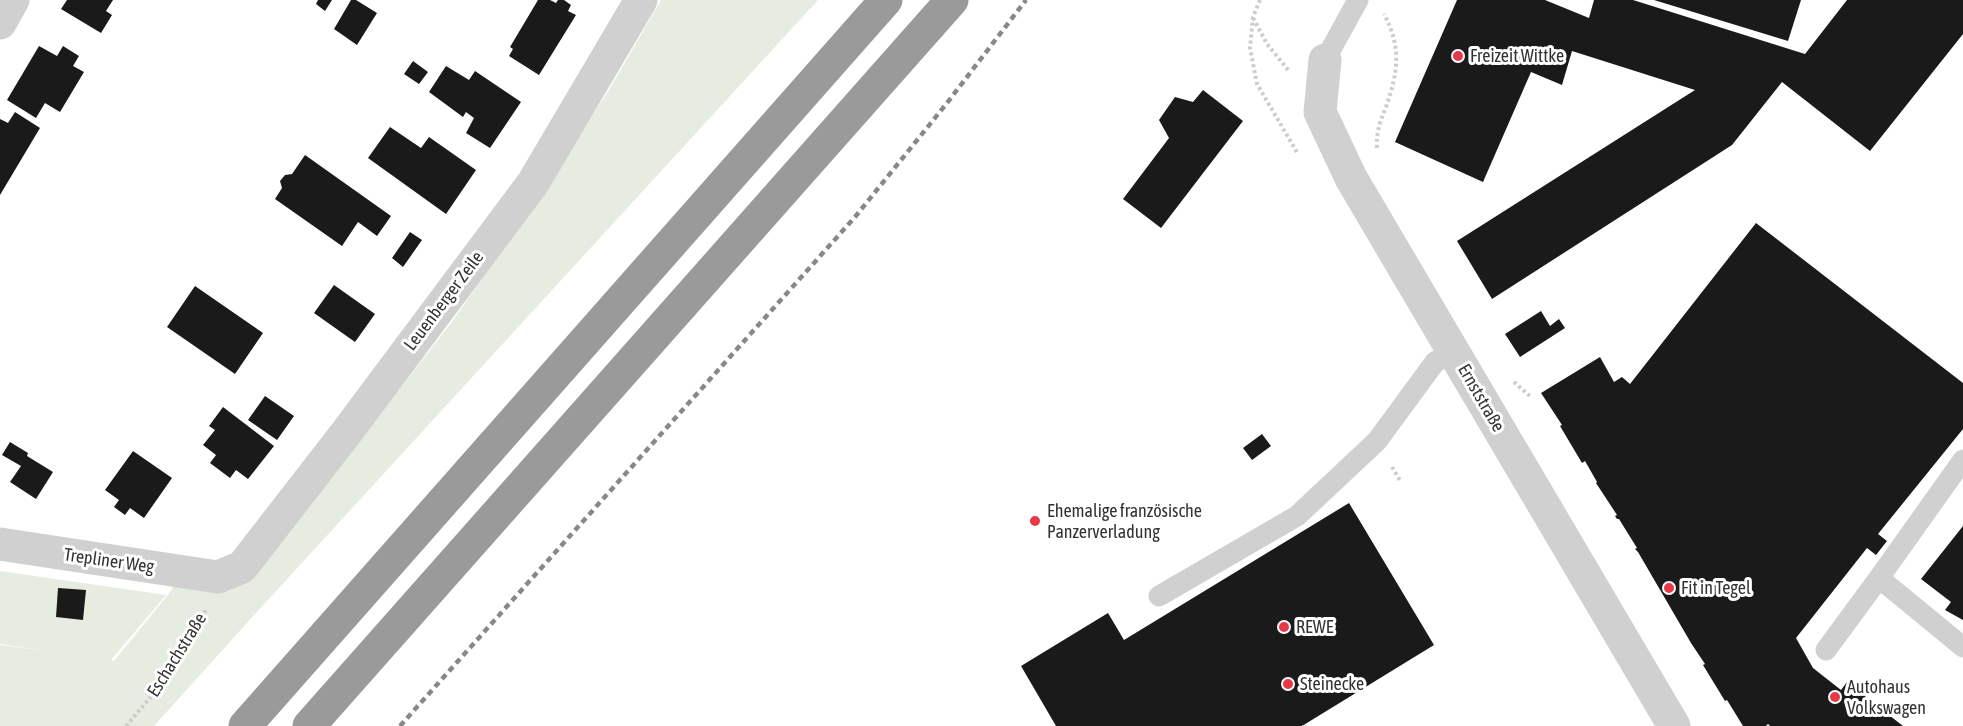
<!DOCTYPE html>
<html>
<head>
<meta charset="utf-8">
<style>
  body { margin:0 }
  canvas { display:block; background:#fff }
</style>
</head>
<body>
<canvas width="1963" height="726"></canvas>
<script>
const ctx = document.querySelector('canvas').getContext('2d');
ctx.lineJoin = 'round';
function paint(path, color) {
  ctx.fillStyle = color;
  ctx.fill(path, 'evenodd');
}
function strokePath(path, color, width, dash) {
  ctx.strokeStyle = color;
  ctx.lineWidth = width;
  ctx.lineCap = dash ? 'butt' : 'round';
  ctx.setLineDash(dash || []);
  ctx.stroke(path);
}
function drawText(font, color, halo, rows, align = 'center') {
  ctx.font = font + ' "Asap Condensed",sans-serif';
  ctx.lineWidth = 6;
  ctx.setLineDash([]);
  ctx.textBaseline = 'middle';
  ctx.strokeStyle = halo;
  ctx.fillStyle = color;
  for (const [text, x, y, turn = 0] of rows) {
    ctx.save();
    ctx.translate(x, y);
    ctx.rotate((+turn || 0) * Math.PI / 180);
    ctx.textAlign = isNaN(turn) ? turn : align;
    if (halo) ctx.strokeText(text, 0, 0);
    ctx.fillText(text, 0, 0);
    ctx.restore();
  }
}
const green = new Path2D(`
  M 661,0 L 818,0 L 245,625 L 154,726 L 0,726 L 0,645 L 48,651 L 0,644 L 0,571 L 166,595 L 111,660 L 114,661 L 171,591 L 176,577 L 201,584 L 357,443 L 452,322 L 541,192 L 609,90 Z`);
const building = new Path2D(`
  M 67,0 L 113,0 L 106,11 L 112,15 L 101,33 L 61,9 Z
  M 318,0 L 332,0 L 325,11 L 316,4 Z
  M 351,0 L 356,0 L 377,13 L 357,45 L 334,29 Z
  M 538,0 L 550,0 L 556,3 L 558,0 L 564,0 L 571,5 L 568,11 L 576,15 L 539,75 L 509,56 L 513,49 L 510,47 Z
  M 1457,0 L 1545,0 L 1589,18 L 1594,0 L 1633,0 L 1805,54 L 1847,0 L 1963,0 L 1963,34 L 1870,151 L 1782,82 L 1732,145 L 1492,299 L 1457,241 L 1695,90 L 1572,51 L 1562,85 L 1531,72 L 1483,182 L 1395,142 Z
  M 1654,0 L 1801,0 L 1788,41 Z
  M 39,46 L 57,56 L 63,46 L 79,56 L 73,66 L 84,72 L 60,112 L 45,103 L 36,118 L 7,100 Z
  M 413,61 L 428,72 L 419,84 L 404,74 Z
  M 446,66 L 469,80 L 475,71 L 521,102 L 490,148 L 466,133 L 474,118 L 466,112 L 463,117 L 429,92 Z
  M 1203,90 L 1243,121 L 1161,228 L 1123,199 L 1169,138 L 1159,120 L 1175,97 L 1193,102 Z
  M 15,112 L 40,128 L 0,195 L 0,119 L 8,123 Z
  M 390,127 L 421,148 L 429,137 L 476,170 L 446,214 L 368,158 Z
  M 305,155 L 391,216 L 377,236 L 358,222 L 342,246 L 275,199 L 282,188 L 280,181 L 285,175 L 292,174 Z
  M 1756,223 L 1963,383 L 1963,429 L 1878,534 L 1887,541 L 1876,555 L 1867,548 L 1796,638 L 1813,668 L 1841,690 L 1847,682 L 1903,726 L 1770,726 L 1768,724 L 1766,726 L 1743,726 L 1727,700 L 1725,701 L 1703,665 L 1705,664 L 1691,643 L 1638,552 L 1635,549 L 1637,548 L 1619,519 L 1617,519 L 1615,516 L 1617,515 L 1596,483 L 1597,482 L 1585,461 L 1582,463 L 1560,426 L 1562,425 L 1541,393 L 1600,357 L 1614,382 L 1622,377 L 1630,384 Z
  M 410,232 L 422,240 L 403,267 L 392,258 Z
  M 334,285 L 375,314 L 355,342 L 314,313 Z
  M 195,286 L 263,333 L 235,374 L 167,327 Z
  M 1541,311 L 1550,326 L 1559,319 L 1565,328 L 1520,357 L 1505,334 Z
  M 265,396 L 294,416 L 277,440 L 248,420 Z
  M 223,407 L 274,446 L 248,479 L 236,470 L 230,478 L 210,463 L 216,455 L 203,445 L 215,430 L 209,426 Z
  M 1262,434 L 1271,446 L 1252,460 L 1243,448 Z
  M 10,442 L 28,453 L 27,456 L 53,472 L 36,499 L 10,482 L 21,466 L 2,455 Z
  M 133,451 L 172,478 L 144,518 L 130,508 L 125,515 L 114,507 L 119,500 L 105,490 Z
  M 1349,503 L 1434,645 L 1302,726 L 1056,726 L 1021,666 L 1108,613 L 1124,640 Z
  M 1963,526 L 1963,620 L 1945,610 L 1951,602 L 1921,579 Z
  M 58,588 L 86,590 L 83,620 L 56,617 Z`);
const path = new Path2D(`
  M 1260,0 L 1253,17 L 1250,48 L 1257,84 L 1298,154
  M 1253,18 L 1267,44 L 1289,71
  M 1377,148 C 1376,132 1380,122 1386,107 C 1398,72 1402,48 1384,14
  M 1514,382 L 1531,397
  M 1392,467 L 1401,482
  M 1304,725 L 1304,726
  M 126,726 L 155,692 L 201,622 L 206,609`);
const service = new Path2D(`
  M 1325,60 L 1358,0
  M 1963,460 L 1879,578 L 1963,647
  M 1159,596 L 1297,516 L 1377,441 L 1435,362 L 1453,351
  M 1826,650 L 1879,578`);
const minor = new Path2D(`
  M 0,23 L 13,0
  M 1325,60 L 1320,112 L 1351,178 L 1674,726
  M 0,544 L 218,577 L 242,567 L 346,433 L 533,183 L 641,0`);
const motorway = new Path2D(`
  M 245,726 L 886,0
  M 309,726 L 952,0`);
const rail = new Path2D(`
  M 400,726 L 855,217 L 947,103 L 1026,0`);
const markers = [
  [1458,56,6,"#e63946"],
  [1035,521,6,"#e63946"],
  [1669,588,6,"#e63946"],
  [1284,627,6,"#e63946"],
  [1288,684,6,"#e63946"],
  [1835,697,6,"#e63946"]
];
const poiNames = [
  ["Freizeit Wittke",1470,56],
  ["Ehemalige französische",1047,511],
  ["Panzerverladung",1047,532],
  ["Fit in Tegel",1681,588],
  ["REWE",1296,627],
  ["Steinecke",1300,684],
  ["Autohaus",1847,687],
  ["Volkswagen",1847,708]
];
const streetNames = [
  ["Leuenberger Zeile",444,301,-53],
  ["Ernststraße",1481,398,60],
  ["Trepliner Weg",109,561,8],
  ["Eschachstraße",177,655,-58]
];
paint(green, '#e6ecdf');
paint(building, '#1a1a1a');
strokePath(path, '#cdcdcd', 4, [3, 3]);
strokePath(service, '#d0d0d0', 21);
strokePath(minor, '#d0d0d0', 33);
strokePath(motorway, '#9a9a9a', 33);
strokePath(rail, '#888', 4.5, [6, 4.5]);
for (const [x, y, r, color] of markers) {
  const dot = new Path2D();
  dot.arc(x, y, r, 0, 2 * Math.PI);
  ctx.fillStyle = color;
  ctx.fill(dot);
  strokePath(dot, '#fff', 2);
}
drawText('18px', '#333', '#fff', poiNames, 'left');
drawText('18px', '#333', '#fff', streetNames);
</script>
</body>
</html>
